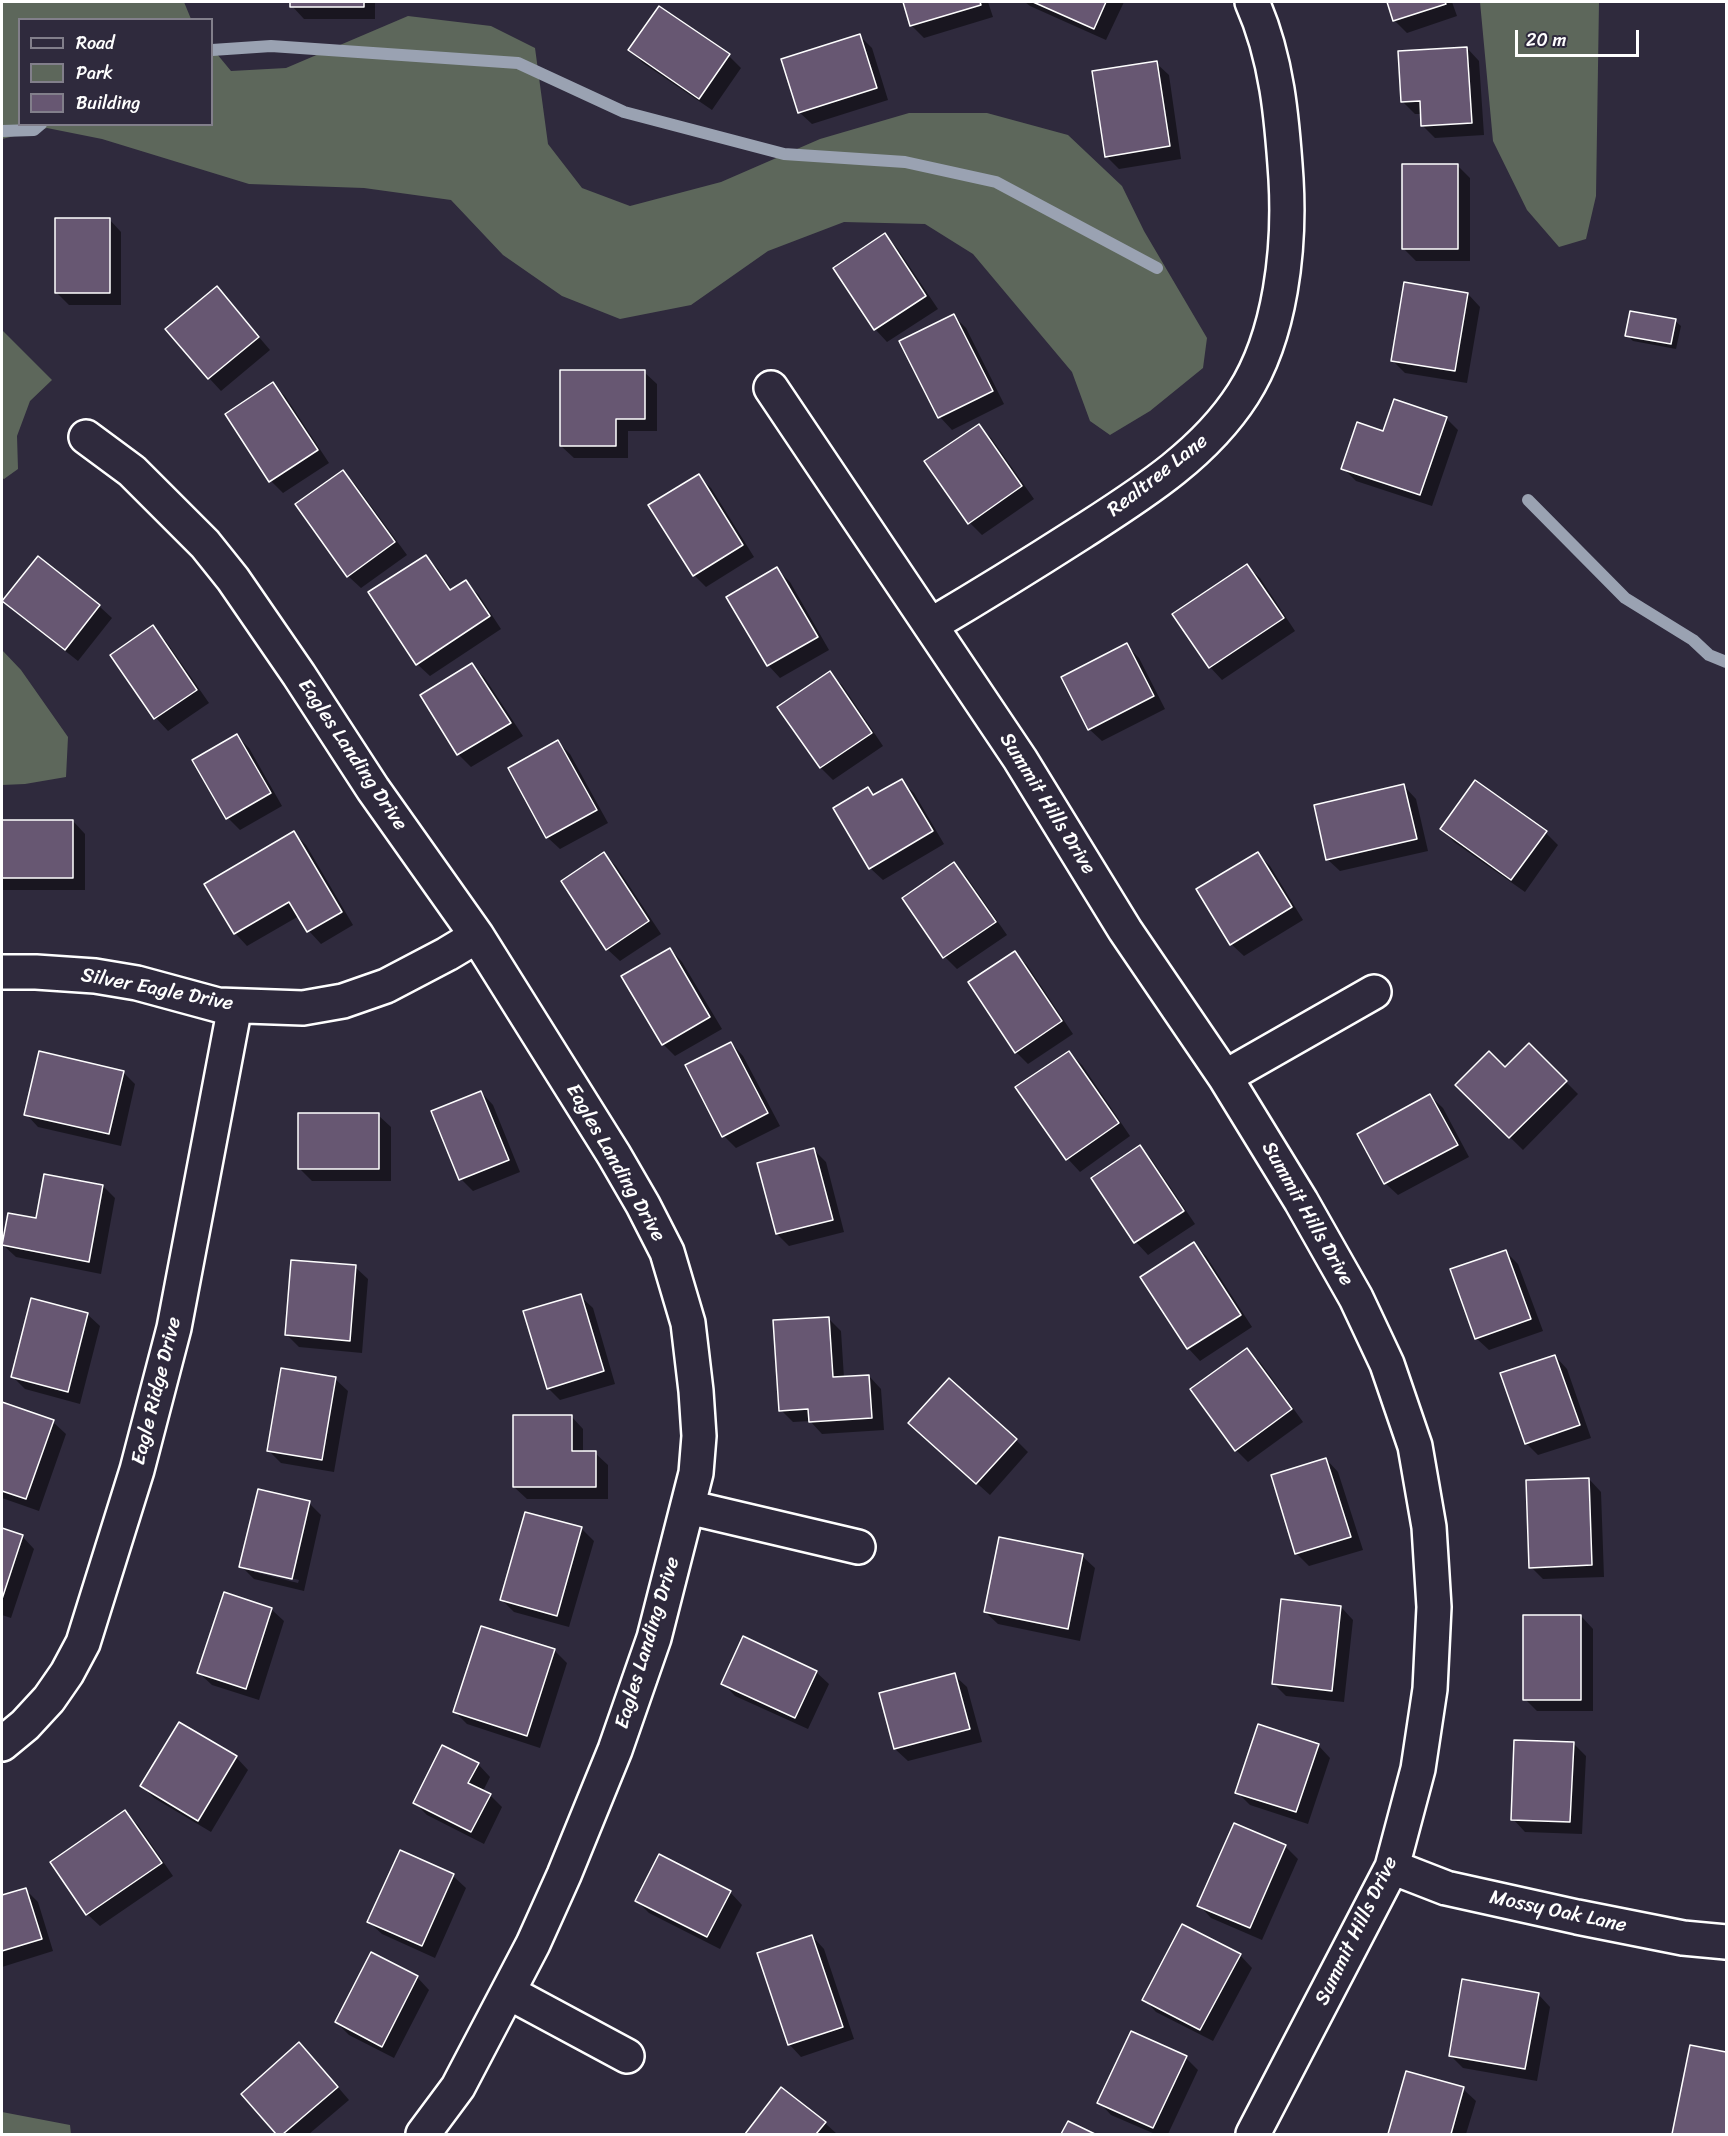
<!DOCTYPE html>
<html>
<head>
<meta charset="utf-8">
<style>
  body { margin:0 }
  #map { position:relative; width:1728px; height:2136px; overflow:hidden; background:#2f2a3d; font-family:Sriracha,sans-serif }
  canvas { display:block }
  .frame { position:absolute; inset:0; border:3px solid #fff; pointer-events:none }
  .legend { position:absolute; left:18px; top:18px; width:195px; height:108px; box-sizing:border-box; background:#2f2a3d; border:2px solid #827f8b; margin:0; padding:8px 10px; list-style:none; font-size:18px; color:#fff }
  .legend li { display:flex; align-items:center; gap:12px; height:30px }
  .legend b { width:30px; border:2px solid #827f8b }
  .scale { position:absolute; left:1515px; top:30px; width:124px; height:27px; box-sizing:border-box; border:3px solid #fff; border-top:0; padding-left:8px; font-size:18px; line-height:21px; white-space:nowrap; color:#fff; -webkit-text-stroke:4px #2f2a3d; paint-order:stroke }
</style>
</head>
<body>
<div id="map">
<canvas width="1728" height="2136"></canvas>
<div class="frame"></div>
<ul class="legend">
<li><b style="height:8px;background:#2f2a3d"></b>Road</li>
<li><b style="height:16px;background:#5d675b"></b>Park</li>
<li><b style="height:16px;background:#675772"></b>Building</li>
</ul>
<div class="scale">20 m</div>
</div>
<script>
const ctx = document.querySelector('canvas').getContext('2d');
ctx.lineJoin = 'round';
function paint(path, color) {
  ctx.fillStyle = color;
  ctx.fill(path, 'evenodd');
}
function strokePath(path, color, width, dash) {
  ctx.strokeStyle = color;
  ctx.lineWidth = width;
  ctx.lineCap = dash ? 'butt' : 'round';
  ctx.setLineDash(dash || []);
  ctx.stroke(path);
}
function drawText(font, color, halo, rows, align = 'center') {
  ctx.font = font + ' Sriracha,sans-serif';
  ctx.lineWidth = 4.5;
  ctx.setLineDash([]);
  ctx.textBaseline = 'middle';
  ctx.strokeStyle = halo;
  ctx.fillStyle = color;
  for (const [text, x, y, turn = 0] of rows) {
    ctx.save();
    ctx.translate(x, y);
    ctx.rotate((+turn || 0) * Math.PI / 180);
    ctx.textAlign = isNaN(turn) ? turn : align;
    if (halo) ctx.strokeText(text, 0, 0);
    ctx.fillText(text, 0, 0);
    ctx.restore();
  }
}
const green = new Path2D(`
  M 2,2 L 184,2 L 191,19 L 20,20 L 20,124 L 212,124 L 212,48 L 231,71 L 286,68 L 408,16 L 491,26 L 535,48 L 548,144 L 582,188 L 630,206 L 721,182 L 820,139 L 909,113 L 987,113 L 1068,135 L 1122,186 L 1144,231 L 1207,338 L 1203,368 L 1150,411 L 1110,435 L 1090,421 L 1072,372 L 973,254 L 925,224 L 844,222 L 768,251 L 691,305 L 620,319 L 562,296 L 503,255 L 451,200 L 364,188 L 249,184 L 102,139 L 47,128 L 2,139 Z
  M 1480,2 L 1599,2 L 1596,196 L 1586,239 L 1559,247 L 1527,210 L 1493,141 Z
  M 2,330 L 52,380 L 30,401 L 17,436 L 18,469 L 4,479 L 2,478 Z
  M 2,650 L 21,670 L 68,737 L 66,777 L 25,784 L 2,785 Z
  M 2,2112 L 70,2125 L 71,2134 L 2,2134 Z`);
const shadow = new Path2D(`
  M 292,2 L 375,2 L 375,19 L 304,19 L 292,6 Z
  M 904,2 L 988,2 L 993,17 L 924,38 L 911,25 Z
  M 1025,2 L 1124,2 L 1106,40 L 1030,6 Z
  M 1388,2 L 1452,2 L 1457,16 L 1407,33 L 1394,20 Z
  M 859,35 L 872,48 L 888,100 L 812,124 L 799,112 Z
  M 1467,48 L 1479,61 L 1484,135 L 1435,138 L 1423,126 L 1422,114 L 1415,114 L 1402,101 Z
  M 630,50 L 729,56 L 741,68 L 712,110 L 643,63 Z
  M 1156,63 L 1169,75 L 1181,159 L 1119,169 L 1106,156 Z
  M 1458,166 L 1470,178 L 1470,261 L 1416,261 L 1404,249 Z
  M 109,219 L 121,232 L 121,305 L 69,305 L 56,292 Z
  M 885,235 L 897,248 L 938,309 L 887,342 L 875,329 Z
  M 217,288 L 270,350 L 221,391 L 209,378 Z
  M 1468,294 L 1480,307 L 1467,383 L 1405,373 L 1392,360 Z
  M 953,315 L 966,328 L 1004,404 L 952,430 L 940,417 Z
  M 1675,321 L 1681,326 L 1676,349 L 1633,341 L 1627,335 Z
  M 644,372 L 657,384 L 657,431 L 628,431 L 628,458 L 574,458 L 561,446 Z
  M 273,384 L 285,396 L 329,463 L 283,493 L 271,481 Z
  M 1446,418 L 1458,430 L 1432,506 L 1356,481 L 1343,468 L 1384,433 Z
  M 978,426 L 991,438 L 1034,499 L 982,535 L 970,523 Z
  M 343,472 L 355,484 L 407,555 L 361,588 L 348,576 Z
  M 698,476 L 711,488 L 754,557 L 706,587 L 694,575 Z
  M 426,557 L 438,569 L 452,590 L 465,582 L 478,594 L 501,629 L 430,676 L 417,664 Z
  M 38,558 L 99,606 L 112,618 L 78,661 L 17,613 L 4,600 Z
  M 1247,566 L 1260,578 L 1295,631 L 1222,680 L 1210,667 Z
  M 777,569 L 790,582 L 829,650 L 780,678 L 768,665 Z
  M 152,627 L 165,640 L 209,703 L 168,731 L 156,718 L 112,656 Z
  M 1126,645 L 1139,658 L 1165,709 L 1102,741 L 1089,729 Z
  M 472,665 L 484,677 L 523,736 L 471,767 L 458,754 L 422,695 Z
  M 829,673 L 842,685 L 883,746 L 833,780 L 821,768 L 779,707 Z
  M 237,736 L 249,748 L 282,806 L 240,830 L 228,818 Z
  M 558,742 L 570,754 L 608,823 L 560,849 L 547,837 Z
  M 901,781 L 914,793 L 944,844 L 883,880 L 870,868 L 868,789 L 875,796 Z
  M 1404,786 L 1416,799 L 1428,851 L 1340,871 L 1327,859 Z
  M 2,821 L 73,821 L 85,834 L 85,890 L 3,890 L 2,888 Z
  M 1442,829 L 1546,833 L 1558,845 L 1525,892 L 1454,842 Z
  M 294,833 L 306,845 L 353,925 L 321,944 L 309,931 L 299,916 L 247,946 L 235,933 Z
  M 604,854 L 616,866 L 661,934 L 620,961 L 607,949 Z
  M 1258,854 L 1270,866 L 1303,920 L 1244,956 L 1231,944 Z
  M 954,864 L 966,876 L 1007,935 L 957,969 L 945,957 L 904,898 Z
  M 670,949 L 682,962 L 722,1029 L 675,1056 L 663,1044 Z
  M 1015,953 L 1027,965 L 1073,1034 L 1028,1064 L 1016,1052 Z
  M 731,1043 L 743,1056 L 780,1126 L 736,1148 L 724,1136 Z
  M 1529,1045 L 1578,1094 L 1523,1150 L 1457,1085 L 1505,1069 Z
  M 1069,1052 L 1082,1065 L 1130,1136 L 1080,1172 L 1068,1159 L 1018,1088 Z
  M 123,1072 L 135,1084 L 121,1146 L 38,1127 L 26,1114 Z
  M 481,1092 L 493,1105 L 520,1172 L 473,1191 L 461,1179 Z
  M 1430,1096 L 1443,1108 L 1469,1157 L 1398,1195 L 1385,1183 Z
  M 378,1115 L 391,1127 L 391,1181 L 312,1181 L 300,1169 Z
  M 1140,1147 L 1152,1160 L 1195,1224 L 1148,1255 L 1136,1242 L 1093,1179 Z
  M 814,1150 L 826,1162 L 844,1232 L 789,1246 L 777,1234 Z
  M 103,1186 L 115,1198 L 101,1274 L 16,1257 L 3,1245 L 37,1220 Z
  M 1194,1244 L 1206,1256 L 1252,1327 L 1200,1361 L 1188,1348 Z
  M 1505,1251 L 1518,1264 L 1543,1331 L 1489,1350 L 1476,1338 Z
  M 355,1267 L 368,1279 L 362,1353 L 299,1347 L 287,1335 Z
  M 580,1296 L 593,1308 L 615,1384 L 560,1400 L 548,1388 Z
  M 87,1314 L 100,1326 L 80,1404 L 25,1389 L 13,1377 Z
  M 828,1318 L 841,1331 L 844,1378 L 869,1376 L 881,1389 L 884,1430 L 822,1434 L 810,1421 L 793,1422 L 781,1410 Z
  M 1247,1350 L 1260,1362 L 1303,1422 L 1248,1462 L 1236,1450 Z
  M 1555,1356 L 1567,1369 L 1591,1438 L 1538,1455 L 1526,1443 Z
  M 335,1379 L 348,1391 L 334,1472 L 281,1463 L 268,1450 Z
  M 2,1404 L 53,1422 L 66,1434 L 39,1511 L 2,1498 Z
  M 571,1416 L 583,1429 L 583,1453 L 595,1453 L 608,1465 L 608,1499 L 527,1499 L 514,1487 Z
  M 923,1435 L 1016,1440 L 1028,1452 L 990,1495 Z
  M 1326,1459 L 1338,1472 L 1363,1550 L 1309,1566 L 1297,1554 L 1272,1476 Z
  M 1589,1479 L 1601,1492 L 1604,1577 L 1543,1579 L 1531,1567 Z
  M 309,1503 L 321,1515 L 304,1591 L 254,1579 L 241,1566 ZM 254,1569 L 299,1580 L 298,1583 L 254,1572 Z
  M 526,1513 L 582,1529 L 594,1541 L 569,1627 L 514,1612 L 502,1600 Z
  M 2,1530 L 22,1536 L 34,1549 L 11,1618 L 2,1615 Z
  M 1082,1556 L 1095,1568 L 1080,1641 L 998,1624 L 985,1612 Z
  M 1341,1607 L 1353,1620 L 1344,1702 L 1286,1696 L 1274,1684 Z
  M 271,1609 L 284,1621 L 259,1700 L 212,1685 L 199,1673 Z
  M 1581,1616 L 1593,1629 L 1593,1711 L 1537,1711 L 1525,1699 Z
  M 554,1650 L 567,1663 L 540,1748 L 467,1724 L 455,1712 Z
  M 816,1672 L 829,1684 L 808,1729 L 735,1696 L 723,1683 Z
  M 954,1675 L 967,1687 L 982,1742 L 908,1761 L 895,1749 Z
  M 1573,1743 L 1586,1756 L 1582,1834 L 1525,1832 L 1513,1819 Z
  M 1318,1745 L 1330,1758 L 1308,1824 L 1250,1805 L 1237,1792 Z
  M 236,1757 L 248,1770 L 211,1832 L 154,1798 L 142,1786 Z
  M 478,1764 L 490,1777 L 483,1791 L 490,1795 L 502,1807 L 484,1844 L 427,1815 L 415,1803 Z
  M 125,1812 L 138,1825 L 173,1876 L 100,1926 L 87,1914 Z
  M 1234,1825 L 1286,1847 L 1298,1859 L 1262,1940 L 1211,1918 L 1199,1905 Z
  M 401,1852 L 453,1876 L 466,1888 L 435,1958 L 382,1934 L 369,1922 Z
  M 25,1889 L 38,1902 L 53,1951 L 2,1967 L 2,1897 Z
  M 730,1892 L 742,1905 L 720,1949 L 649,1913 L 636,1900 Z
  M 812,1936 L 824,1949 L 854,2039 L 801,2057 L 789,2044 Z
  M 1240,1955 L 1252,1968 L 1213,2041 L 1156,2012 L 1144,1999 Z
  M 417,1977 L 429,1990 L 394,2058 L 349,2035 L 336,2022 Z
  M 1538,1994 L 1550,2007 L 1537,2081 L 1463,2068 L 1450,2055 Z
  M 1691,2046 L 1726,2054 L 1726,2134 L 1673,2134 Z
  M 312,2057 L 349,2100 L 309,2134 L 278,2134 L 243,2094 Z
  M 1186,2058 L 1198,2070 L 1168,2134 L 1155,2134 L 1111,2115 L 1099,2102 Z
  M 1407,2073 L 1463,2089 L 1476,2101 L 1466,2134 L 1390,2134 Z
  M 782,2089 L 825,2123 L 837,2134 L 747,2134 Z`);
const stream = new Path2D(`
  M 212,50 L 271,46 L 518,63 L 624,112 L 784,154 L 905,162 L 996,182 L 1157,268
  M 2,131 L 34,130 L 41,124
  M 1528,500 L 1625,598 L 1693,640 L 1709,655 L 1726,662`);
const building = new Path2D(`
  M 290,2 L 364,2 L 364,7 L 290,7 Z
  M 903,2 L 980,2 L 981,5 L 910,26 Z
  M 1033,2 L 1106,2 L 1094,29 Z
  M 1387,2 L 1445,2 L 1446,4 L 1393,21 Z
  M 659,6 L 730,54 L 699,99 L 628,50 Z
  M 860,34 L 877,88 L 798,113 L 781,59 Z
  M 1467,47 L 1472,123 L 1421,126 L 1420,101 L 1401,102 L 1398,51 Z
  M 1157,61 L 1170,146 L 1105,157 L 1092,71 Z
  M 1402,164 L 1458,164 L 1458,249 L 1402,249 Z
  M 55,218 L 110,218 L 110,293 L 55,293 Z
  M 885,233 L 926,296 L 874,330 L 833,268 Z
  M 1404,282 L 1468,293 L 1455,371 L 1391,361 Z
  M 217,286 L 259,337 L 208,379 L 165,329 Z
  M 1630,311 L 1676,319 L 1671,344 L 1625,336 Z
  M 954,314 L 993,391 L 938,418 L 899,341 Z
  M 560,370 L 645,370 L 645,419 L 616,419 L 616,446 L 560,446 Z
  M 273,382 L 318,450 L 269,482 L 225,414 Z
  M 1394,399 L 1447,417 L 1420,495 L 1341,469 L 1357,422 L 1383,431 Z
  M 979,424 L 1022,486 L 968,524 L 924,461 Z
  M 343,470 L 395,542 L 347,577 L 295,504 Z
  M 699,474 L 743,545 L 693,576 L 648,505 Z
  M 426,555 L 450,590 L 466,580 L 490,616 L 416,665 L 368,592 Z
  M 38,556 L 100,605 L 65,650 L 2,601 Z
  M 1247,564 L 1284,618 L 1209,668 L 1172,614 Z
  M 777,567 L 818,637 L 767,666 L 726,597 Z
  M 153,625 L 197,690 L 154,719 L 110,655 Z
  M 1127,643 L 1154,696 L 1088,730 L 1061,677 Z
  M 472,663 L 511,723 L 457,755 L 420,695 Z
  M 830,671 L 872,733 L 820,768 L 777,707 Z
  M 237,734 L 271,793 L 226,819 L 192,760 Z
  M 558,740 L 597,810 L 546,838 L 508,768 Z
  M 902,779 L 933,831 L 869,869 L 833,808 L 868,787 L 873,795 Z
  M 1475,780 L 1547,831 L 1511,880 L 1440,829 Z
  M 1404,784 L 1417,839 L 1326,860 L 1314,805 Z
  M 2,820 L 73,820 L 73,878 L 2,878 Z
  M 294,831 L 342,912 L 307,932 L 289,902 L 234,934 L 204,884 Z
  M 604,852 L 649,921 L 606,950 L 561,881 Z
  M 1258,852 L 1292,907 L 1230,945 L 1196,889 Z
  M 954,862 L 996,922 L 943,958 L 902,898 Z
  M 670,948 L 710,1017 L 662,1045 L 621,976 Z
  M 1015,951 L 1062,1021 L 1015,1053 L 968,982 Z
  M 731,1042 L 768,1113 L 722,1137 L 685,1065 Z
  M 1529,1043 L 1567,1081 L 1509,1138 L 1455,1085 L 1489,1051 L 1505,1067 Z
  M 39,1051 L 124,1071 L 109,1134 L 24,1115 Z
  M 1069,1051 L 1119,1123 L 1066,1160 L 1015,1087 Z
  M 481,1091 L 509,1160 L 459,1180 L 431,1111 Z
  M 1430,1094 L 1458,1145 L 1384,1184 L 1357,1134 Z
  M 298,1113 L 379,1113 L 379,1169 L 298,1169 Z
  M 1140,1145 L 1184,1211 L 1134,1243 L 1091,1178 Z
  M 814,1148 L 833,1220 L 776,1234 L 757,1163 Z
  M 44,1174 L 103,1185 L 89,1262 L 2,1245 L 8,1213 L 36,1218 Z
  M 1194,1242 L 1241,1315 L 1187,1349 L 1140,1277 Z
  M 1506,1250 L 1531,1319 L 1475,1339 L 1450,1269 Z
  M 291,1260 L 356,1265 L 350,1341 L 285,1335 Z
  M 581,1294 L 604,1371 L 547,1389 L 523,1311 Z
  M 31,1298 L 88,1313 L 68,1392 L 11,1377 Z
  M 829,1317 L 833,1377 L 869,1375 L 872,1418 L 809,1422 L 808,1409 L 779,1411 L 773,1320 Z
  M 1247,1348 L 1292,1409 L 1235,1451 L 1190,1389 Z
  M 1555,1355 L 1580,1425 L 1525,1444 L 1500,1373 Z
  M 281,1368 L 336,1377 L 322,1460 L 267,1451 Z
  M 949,1378 L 1017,1439 L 976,1484 L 908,1423 Z
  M 2,1402 L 54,1420 L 26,1499 L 2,1491 Z
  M 513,1415 L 572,1415 L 572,1451 L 596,1451 L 596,1487 L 513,1487 Z
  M 1326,1458 L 1351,1537 L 1295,1554 L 1271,1475 Z
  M 1589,1478 L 1592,1565 L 1529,1568 L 1526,1480 Z
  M 258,1489 L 310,1501 L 292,1579 L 239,1567 Z
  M 525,1512 L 582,1527 L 557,1616 L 500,1600 Z
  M 2,1528 L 23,1535 L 2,1599 Z
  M 999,1537 L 1083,1554 L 1068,1629 L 984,1612 Z
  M 224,1592 L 272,1608 L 246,1689 L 197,1673 Z
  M 1281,1599 L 1341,1606 L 1332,1691 L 1272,1684 Z
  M 1523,1615 L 1581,1615 L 1581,1700 L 1523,1700 Z
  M 481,1626 L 555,1649 L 527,1736 L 453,1712 Z
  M 743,1636 L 817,1671 L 795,1718 L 721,1684 Z
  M 955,1673 L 970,1729 L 894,1749 L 879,1693 Z
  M 179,1722 L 237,1756 L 198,1821 L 140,1786 Z
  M 1258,1724 L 1319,1744 L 1296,1812 L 1235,1793 Z
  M 1514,1740 L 1574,1742 L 1570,1822 L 1511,1820 Z
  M 442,1745 L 479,1763 L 468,1783 L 491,1794 L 471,1832 L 413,1803 Z
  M 125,1810 L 162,1863 L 86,1915 L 50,1862 Z
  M 1234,1823 L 1286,1845 L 1250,1928 L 1197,1906 Z
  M 400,1850 L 454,1874 L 422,1946 L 367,1922 Z
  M 659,1854 L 731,1891 L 707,1937 L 635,1901 Z
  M 26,1888 L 42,1939 L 2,1951 L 2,1895 Z
  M 1182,1924 L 1241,1954 L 1200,2030 L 1142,2000 Z
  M 812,1935 L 843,2027 L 788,2045 L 757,1953 Z
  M 371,1952 L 418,1976 L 382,2047 L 335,2022 Z
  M 1462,1979 L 1539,1993 L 1525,2069 L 1449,2056 Z
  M 1131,2031 L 1187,2056 L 1153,2128 L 1097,2103 Z
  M 299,2042 L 338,2087 L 283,2134 L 276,2134 L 241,2094 Z
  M 1690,2045 L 1726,2052 L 1726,2134 L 1672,2134 Z
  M 1406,2071 L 1464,2087 L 1451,2134 L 1388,2134 Z
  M 781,2087 L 826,2122 L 816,2134 L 745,2134 Z
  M 1068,2121 L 1095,2134 L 1061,2134 Z`);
const minor = new Path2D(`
  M 771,388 L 1020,759 L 1125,930 L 1225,1077 L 1301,1201 L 1356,1298 L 1387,1364 L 1415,1446 L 1429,1527 L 1434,1607 L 1430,1689 L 1418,1769 L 1392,1867 L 1253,2134
  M 86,437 L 132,471 L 205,544 L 233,579 L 299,675 L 373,789 L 477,936 L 614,1155 L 643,1205 L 667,1252 L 688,1323 L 696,1391 L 699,1436 L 696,1473 L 654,1638 L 615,1750 L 564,1875 L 533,1944 L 458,2087 L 423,2134
  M 931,625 C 982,595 1032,564 1082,532 C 1141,494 1204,455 1243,394 C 1281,335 1290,248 1286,179 C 1282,118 1277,58 1252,2
  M 2,972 L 36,972 L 95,976 L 137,983 L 218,1005 L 303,1008 L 343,1001 L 386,986 L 447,954 L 477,936
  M 1225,1077 L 1374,992
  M 688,1507 L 858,1547
  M 2,1744 L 25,1725 L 49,1699 L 67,1673 L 83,1643 L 137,1470 L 174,1328 L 235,1006
  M 1392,1867 L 1446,1888 L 1577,1917 L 1683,1938 L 1726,1942
  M 508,1992 L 627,2056`);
const streetNames = [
  ["Realtree Lane",1158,476,-38],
  ["Eagles Landing Drive",352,755,56],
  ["Summit Hills Drive",1047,804,58],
  ["Silver Eagle Drive",157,990,11],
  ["Eagles Landing Drive",615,1163,60],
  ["Summit Hills Drive",1307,1214,60],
  ["Eagle Ridge Drive",157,1391,-76],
  ["Eagles Landing Drive",648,1643,-73],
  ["Mossy Oak Lane",1558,1912,12],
  ["Summit Hills Drive",1357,1931,-64]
];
paint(green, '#5d675b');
paint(shadow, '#0007');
strokePath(stream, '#9aa2b2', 12);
paint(building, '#675772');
strokePath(building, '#fff', 1.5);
strokePath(minor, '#fff', 38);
strokePath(minor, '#2f2a3d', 33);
drawText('20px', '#fff', '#2f2a3d', streetNames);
</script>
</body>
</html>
